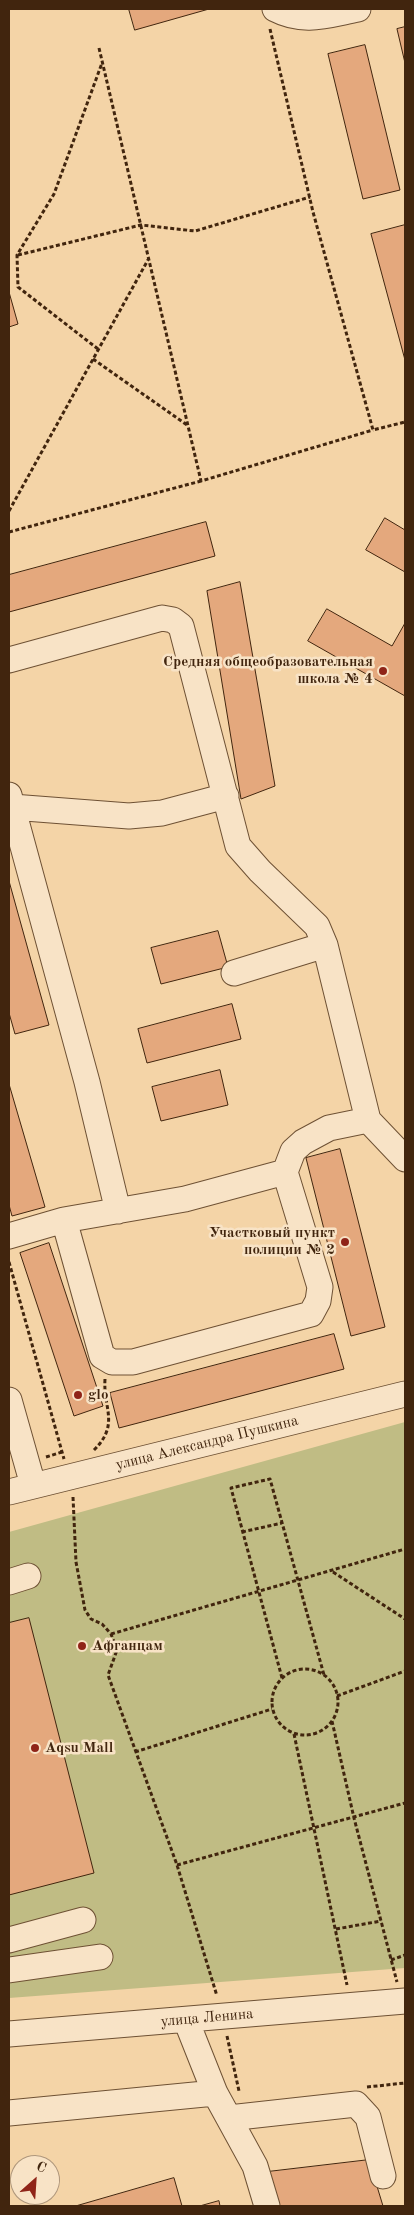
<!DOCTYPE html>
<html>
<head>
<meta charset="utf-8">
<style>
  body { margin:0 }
  #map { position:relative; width:414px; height:2215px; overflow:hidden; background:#f4d4a7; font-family:"Old Standard TT",serif }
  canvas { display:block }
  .frame { position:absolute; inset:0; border:10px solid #41250e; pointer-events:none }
  .north { position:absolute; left:10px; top:2155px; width:50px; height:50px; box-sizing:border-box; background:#f8e3c6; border:1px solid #af977c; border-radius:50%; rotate:26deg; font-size:14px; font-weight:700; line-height:20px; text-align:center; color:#41250e }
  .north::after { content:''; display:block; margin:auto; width:18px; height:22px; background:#8f2418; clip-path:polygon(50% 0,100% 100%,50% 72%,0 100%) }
</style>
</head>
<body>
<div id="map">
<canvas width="414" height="2215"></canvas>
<div class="frame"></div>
<div class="north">С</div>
</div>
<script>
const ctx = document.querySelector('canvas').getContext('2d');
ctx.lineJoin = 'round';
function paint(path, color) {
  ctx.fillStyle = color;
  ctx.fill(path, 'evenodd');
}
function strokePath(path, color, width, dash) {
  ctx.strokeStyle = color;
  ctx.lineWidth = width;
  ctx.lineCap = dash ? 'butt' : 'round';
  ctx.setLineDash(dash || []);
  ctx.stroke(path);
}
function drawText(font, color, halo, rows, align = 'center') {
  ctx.font = font + ' "Old Standard TT",serif';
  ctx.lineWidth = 5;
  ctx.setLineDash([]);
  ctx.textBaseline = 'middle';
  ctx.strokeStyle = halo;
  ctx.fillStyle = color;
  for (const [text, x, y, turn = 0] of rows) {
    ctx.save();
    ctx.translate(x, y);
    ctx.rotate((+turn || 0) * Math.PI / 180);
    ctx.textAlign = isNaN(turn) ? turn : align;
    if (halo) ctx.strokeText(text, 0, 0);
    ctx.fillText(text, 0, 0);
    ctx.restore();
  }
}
const green = new Path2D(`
  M 405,1422 L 405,1968 L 9,1998 L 9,1532 Z`);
const building = new Path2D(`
  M 129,9 L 209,9 L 135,30 Z
  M 405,27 L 405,63 L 397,29 Z
  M 365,45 L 400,190 L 363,199 L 328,54 Z
  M 405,225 L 405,360 L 371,234 Z
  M 9,292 L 18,324 L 9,327 Z
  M 385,518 L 405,530 L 405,572 L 366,550 Z
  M 206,522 L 215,556 L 9,612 L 9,575 Z
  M 240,582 L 275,786 L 241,799 L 207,591 Z
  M 327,609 L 392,646 L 405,623 L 405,696 L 308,641 Z
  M 9,881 L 49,1025 L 15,1034 L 9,1013 Z
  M 218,931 L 228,967 L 161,984 L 151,948 Z
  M 232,1004 L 241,1039 L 147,1063 L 138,1029 Z
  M 220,1070 L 228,1105 L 161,1121 L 152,1087 Z
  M 9,1084 L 45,1207 L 12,1216 L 9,1205 Z
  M 340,1149 L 385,1327 L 351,1336 L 306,1158 Z
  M 49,1243 L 103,1406 L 74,1416 L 20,1253 Z
  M 334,1334 L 344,1369 L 119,1428 L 110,1393 Z
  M 29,1618 L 94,1873 L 9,1895 L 9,1623 Z
  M 369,2160 L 383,2206 L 278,2206 L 267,2172 Z
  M 174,2178 L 182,2206 L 76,2206 Z
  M 219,2201 L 220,2206 L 200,2206 Z`);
const path = new Path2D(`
  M 270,29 L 313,212 L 373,430 L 405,422
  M 99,48 L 201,481 L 373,430
  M 18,255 L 141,225 L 195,231 L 310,197
  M 98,349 L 18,287 L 17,255 L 54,194 L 102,63
  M 93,359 L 187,425
  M 9,511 L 149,258
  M 9,532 L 201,481
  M 9,1262 L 64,1459
  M 94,1450 C 120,1424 103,1409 105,1379
  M 46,1457 L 62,1452
  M 73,1497 L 76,1562 L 85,1610 L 91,1619 L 102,1624 L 111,1634 L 117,1650 L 108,1675 L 177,1865 L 217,1996
  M 242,1532 L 282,1523
  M 333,1572 L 405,1619
  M 111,1634 L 405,1549
  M272 1702a33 33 0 1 1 66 0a33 33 0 1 1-66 0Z
  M 282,1678 L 231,1488 L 270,1479 L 324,1675
  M 337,1696 L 405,1671
  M 332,1721 L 354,1818 L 397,1982
  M 294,1734 L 347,1985
  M 135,1752 L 272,1709
  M 177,1865 L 405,1803
  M 336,1929 L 381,1921
  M 391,1960 L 405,1955
  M 227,2036 L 239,2091
  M 367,2087 L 405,2083`);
const minor = new Path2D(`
  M 275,9 C 304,24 327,15 358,9
  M 9,660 L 162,618 L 173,620 L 181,626 L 238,846 L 260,871 L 317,926 L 325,945 L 368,1120
  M 9,795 L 87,1082 L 118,1211
  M 12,807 L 129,816 L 162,813 L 226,796
  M 234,973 L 325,945
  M 64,1220 L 185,1199 L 285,1172
  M 9,1236 L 64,1220 L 102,1356 L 112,1362 L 133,1362 L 311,1314 L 318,1301 L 320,1287 L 285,1172 L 293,1151 L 303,1142 L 329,1128 L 368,1120 L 405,1159
  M 9,1400 L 33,1485
  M 9,1492 L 405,1394
  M 9,1582 L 28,1576
  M 9,1940 L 83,1920
  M 9,1970 L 100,1957
  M 186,2020 L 215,2093 L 255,2166 L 267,2206
  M 9,2034 L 405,2001
  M 9,2113 L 215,2093
  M 229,2118 L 356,2104 L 368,2117 L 383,2176`);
const markers = [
  [383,671,5,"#8f2418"],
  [345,1242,5,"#8f2418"],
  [78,1395,5,"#8f2418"],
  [82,1646,5,"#8f2418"],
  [35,1748,5,"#8f2418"]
];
const poiNames = [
  ["Средняя общеобразовательная",373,662,"right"],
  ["школа № 4",373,679,"right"],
  ["Участковый пункт",335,1233,"right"],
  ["полиции № 2",335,1250,"right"],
  ["glo",88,1395],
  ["Афганцам",92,1646],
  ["Аqsu Mall",45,1748]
];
const streetNames = [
  ["улица Александра Пушкина",207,1443,-14],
  ["улица Ленина",207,2018,-5]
];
paint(green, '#c0bc84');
paint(building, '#e4a87d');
strokePath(building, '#41250e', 1);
strokePath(minor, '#6e5134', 27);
strokePath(path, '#41250e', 3, [4, 2.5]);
strokePath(minor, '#f8e3c6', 25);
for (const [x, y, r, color] of markers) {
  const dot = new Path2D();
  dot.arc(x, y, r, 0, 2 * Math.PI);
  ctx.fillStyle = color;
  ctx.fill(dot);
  strokePath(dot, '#f8e3c6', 2);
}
drawText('bold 15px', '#41250e', '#f8e3c6', poiNames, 'left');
drawText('15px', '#41250e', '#f8e3c6', streetNames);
</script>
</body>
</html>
